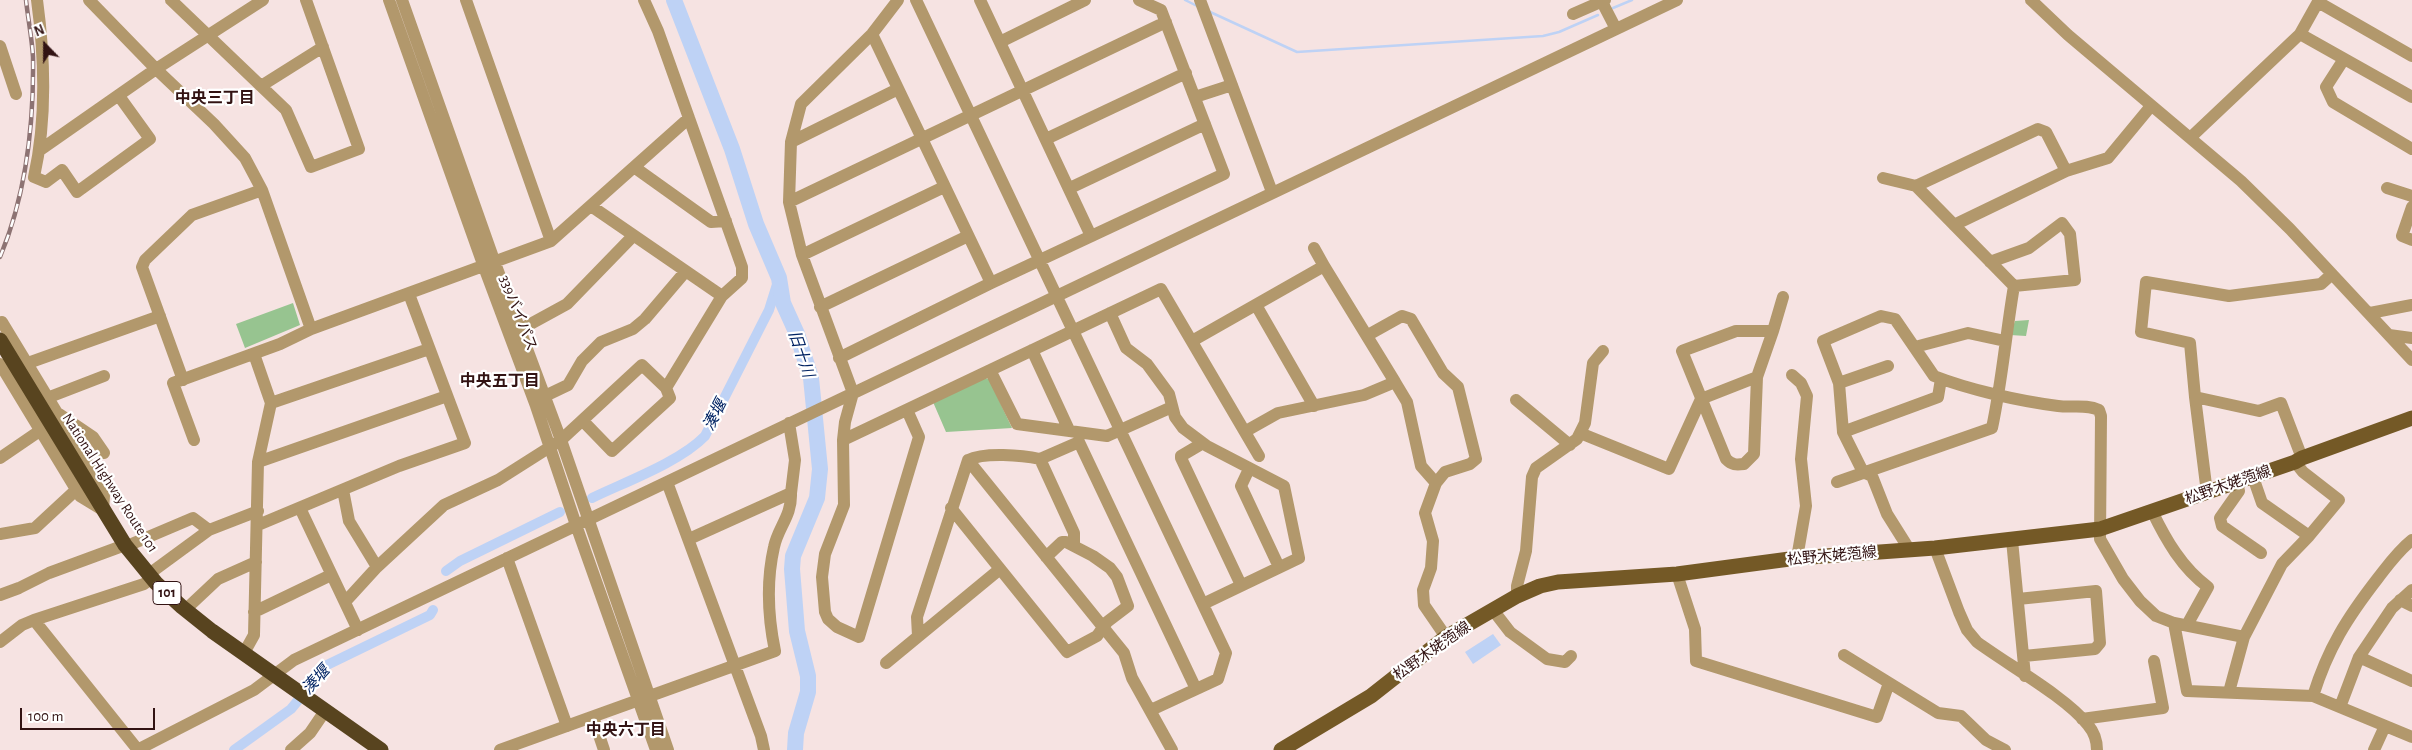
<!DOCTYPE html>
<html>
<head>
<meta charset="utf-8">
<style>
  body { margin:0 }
  #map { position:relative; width:2412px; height:750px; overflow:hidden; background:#f6e3e2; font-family:"Alegreya Sans",sans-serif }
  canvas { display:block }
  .north { position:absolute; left:20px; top:20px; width:50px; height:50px; -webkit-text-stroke:4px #fff; paint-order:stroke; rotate:338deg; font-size:14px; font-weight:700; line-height:20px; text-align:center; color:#321313 }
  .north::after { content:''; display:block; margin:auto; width:18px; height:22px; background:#321313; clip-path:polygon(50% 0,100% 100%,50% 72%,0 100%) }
  .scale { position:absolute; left:20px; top:708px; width:135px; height:22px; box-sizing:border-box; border:2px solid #321313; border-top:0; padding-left:6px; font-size:15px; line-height:18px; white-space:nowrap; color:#321313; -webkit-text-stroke:4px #fff; paint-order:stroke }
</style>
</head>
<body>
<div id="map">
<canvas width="2412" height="750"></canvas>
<div class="north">N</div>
<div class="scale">100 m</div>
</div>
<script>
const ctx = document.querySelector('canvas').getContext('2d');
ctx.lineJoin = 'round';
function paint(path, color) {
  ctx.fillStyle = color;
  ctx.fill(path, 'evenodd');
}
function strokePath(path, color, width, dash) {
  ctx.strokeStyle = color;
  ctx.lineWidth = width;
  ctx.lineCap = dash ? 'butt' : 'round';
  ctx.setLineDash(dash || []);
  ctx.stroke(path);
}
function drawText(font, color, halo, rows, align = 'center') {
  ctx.font = font + ' "Alegreya Sans","Noto Sans JP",sans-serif';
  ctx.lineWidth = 4.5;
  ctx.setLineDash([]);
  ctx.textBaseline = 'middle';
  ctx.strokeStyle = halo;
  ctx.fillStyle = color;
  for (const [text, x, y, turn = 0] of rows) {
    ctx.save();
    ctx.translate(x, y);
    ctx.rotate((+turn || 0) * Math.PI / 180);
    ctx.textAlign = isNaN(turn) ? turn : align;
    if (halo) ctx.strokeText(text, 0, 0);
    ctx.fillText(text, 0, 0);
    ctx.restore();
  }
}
const green = new Path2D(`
  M 293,303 L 300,325 L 245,348 L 236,324 Z
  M 2029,320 L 2026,336 L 2010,335 L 2015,321 Z
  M 985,378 L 989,379 L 1012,428 L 946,432 L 933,402 Z`);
const water = new Path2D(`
  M 1493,634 L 1501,645 L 1473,664 L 1465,652 Z`);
const stream = new Path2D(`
  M 1185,0 L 1197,6
  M 1613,8 L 1632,0
  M 1208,11 L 1297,52 L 1543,36 L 1559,32 L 1598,15`);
const canal = new Path2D(`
  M 592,498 C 625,482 680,462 705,436 L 769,310 L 779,278
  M 446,571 L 460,561 L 560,512
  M 234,750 L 291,709 L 327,665 L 430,615 L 433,610`);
const river = new Path2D(`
  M 674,0 L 732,149 L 756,224 L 779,278 L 783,303 L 797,334 L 811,378 L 820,469 L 817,498 L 793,556 L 792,569 L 797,631 L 808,676 L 808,692 L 796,733 L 795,750`);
const minor = new Path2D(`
  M 37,0 C 45,59 47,119 34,177 L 46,182 L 62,170 L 77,192 L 150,139 L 119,96
  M 89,0 L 156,69 L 214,124 L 245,158 L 262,190 L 311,329
  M 171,0 L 286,110 L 311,167 L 359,149 L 306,0
  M 389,0 L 484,267 L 536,406 L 576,525 L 656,750
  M 402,0 L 495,263 L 561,440 L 668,750
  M 466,0 L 551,241
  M 644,0 L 658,31 L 742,267 L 742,278 L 722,296 L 666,388
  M 898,0 L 872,34 L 801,104 L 791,142 L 789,202 L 802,255 L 853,393 L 845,422 L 843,440 L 844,505 L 825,554 L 822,577 L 825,612 L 828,619 L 837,627 L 859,637 L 919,437 L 907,410
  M 916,0 L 1226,653 L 1218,679 L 1151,710
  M 980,0 L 1091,236
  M 1200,0 L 1272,192
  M 1601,0 L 1616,29
  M 2031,0 L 2068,35 L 2241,181 L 2290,229 L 2412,360
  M 2318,2 L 2412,56
  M 1573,14 L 1605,0
  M 872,34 L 991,283
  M 2300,34 L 2412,97
  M 1000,42 L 1085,0
  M 0,46 L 16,94
  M 2344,59 L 2326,87 L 2333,102 L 2412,149
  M 261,86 L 323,47
  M 1195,97 L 1232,85
  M 2190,138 L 2300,34 L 2319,0
  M 1046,139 L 1186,73
  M 791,142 L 898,89
  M 40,150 L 156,69 L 263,0
  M 634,167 L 711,222 L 726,221
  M 2066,171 L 2108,158 L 2151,106
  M 1883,178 L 1916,186 L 2014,286
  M 1916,186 L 2038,129 L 2046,132 L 2066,171 L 1954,225
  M 1070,188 L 1205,124
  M 2387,188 L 2412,196
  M 789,202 L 1166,22
  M 591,206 L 722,296
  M 2412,207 L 2402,236 L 2412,240
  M 1314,248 L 1324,266
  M 802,255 L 944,187
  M 1990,262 L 2029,248 L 2062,223 L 2070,234 L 2075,280 L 2014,286
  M 1256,305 L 1314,406
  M 820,307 L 968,236
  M 1110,313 L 1126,348 L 1147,364 L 1169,394 L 1175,417 L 1183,428 L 1207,446 L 1284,486 L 1299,558 L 1203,604
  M 2370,313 L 2412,305
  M 0,323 L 2,322 L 99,482 L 104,496 L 103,510 L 80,496 L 0,364
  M 1736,331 L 1773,331 L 1757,377 L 1754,454 L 1744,464 C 1736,465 1732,465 1726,459 L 1682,351 Z
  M 1773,331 L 1783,297
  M 514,333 L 567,304 L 633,236
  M 1368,335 L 1402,316 L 1411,319 L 1443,373 L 1458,387 L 1476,459 L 1470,464 L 1445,472 L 1436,483
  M 2389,335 L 2412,338
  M 1192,341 L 1324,266 L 1395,382 L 1364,395 L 1278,413 L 1246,431
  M 1915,347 L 1968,333 L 2005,341
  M 1032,350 L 1069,430
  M 839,358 L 991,283 L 1224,174 L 1161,10 L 1139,0
  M 28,363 L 160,316
  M 990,370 L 1017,424 L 1107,436 L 1172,407
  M 1792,375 L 1801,383 L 1807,396 L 1801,459 L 1806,506 L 1797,558
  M 183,380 L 142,267 L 145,260 L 192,215 L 262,190
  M 1395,382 L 1407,402 L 1421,466 L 1436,483 L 1425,513 L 1433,541 L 1431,568 L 1423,590 L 1424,605 L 1446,637
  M 1839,383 L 1888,366
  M 545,396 L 568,385 L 582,361 L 601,342 L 633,329 L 645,319 L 685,272
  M 2195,397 L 2259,411 L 2281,403 L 2302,458
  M 47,398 L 104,376
  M 1516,400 L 1570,445
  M 271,403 L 429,349
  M 59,414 L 93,437 L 104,453
  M 789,423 L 795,460 L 791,493
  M 1843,432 L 1938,397 L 1941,379
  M 1580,433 L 1669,469 L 1701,399 L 1757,377
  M 194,440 L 173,383 L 280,344 L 311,329 L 551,241 L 689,118
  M 843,440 L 1161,289 L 1259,456
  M 1203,443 L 1181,456 L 1181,458 L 1241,585
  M 0,458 L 41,430
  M 1040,459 L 1079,442 L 1196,689
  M 968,460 L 1124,653 L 1132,678 L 1172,750
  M 258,462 L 447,396
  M 1249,469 L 1241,486 L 1279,567
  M 2253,477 L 2262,503 L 2309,536
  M 667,482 L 761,736 L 764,750
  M 1837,482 L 1992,428 C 2002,381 2006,333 2014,286
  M 2237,482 L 2239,491 L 2220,518 L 2222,526 L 2261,553
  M 343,490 L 349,521 L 377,567
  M 2207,493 L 2195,397 L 2190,343 L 2141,332 L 2146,282 L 2229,296 L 2321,284 L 2332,274
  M 300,508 L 358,630
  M 951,508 L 1067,652 L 1097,636 L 1107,622 L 1128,606 L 1117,577 L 1110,568 L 1093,556 L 1066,542 L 1062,542 L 1046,557
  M 2152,511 C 2166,540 2182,568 2208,587 L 2187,625
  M 258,525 L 399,466 L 465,443 L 409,294
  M 0,534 L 35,528 L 76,490
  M 2012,540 L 2025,676
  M 127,546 L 193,518 L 209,530
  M 1935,548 L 1959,612 L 1967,630 L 1977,642 C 2008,665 2066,697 2088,725 C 2094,732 2097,741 2097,750
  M 1909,549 L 1887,514 L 1872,476 L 1863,472 L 1843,432 L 1839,383 L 1823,341 L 1881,316 L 1895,319 L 1934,376 C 1970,390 2019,401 2058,406 C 2072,408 2086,404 2099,410 L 2101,416 L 2100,539 L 2123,579 L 2140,601 L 2156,616 L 2174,623 L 2244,637
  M 507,558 L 567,726
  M 149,574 L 209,530 L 258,511
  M 1677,574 L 1695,629 L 1696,661 L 1877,717 L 1889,683
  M 0,595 L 19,588 L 49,573 L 125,545
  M 1517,596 L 1517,586 L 1526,551 L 1532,477 L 1536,468 L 1577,439 L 1585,423 L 1593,363 L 1603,351
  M 2018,599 L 2096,591 L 2100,643 L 2095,649 L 2024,656
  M 2400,600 L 2412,606
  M 345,602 L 377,567 L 444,505 L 498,480 L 561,440 L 642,365 L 666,388 L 670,398 L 612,451 L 583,421
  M 185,610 L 218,579 L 256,562
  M 1493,610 L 1510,632 L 1547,659 L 1565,662 L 1571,656
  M 254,612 L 331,575
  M 34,620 L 138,750
  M 2174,623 L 2187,691 L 2313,696 L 2412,737
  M 918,636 L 917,617 L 968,460 C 984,452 1022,455 1040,459 L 1074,533 L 1074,545
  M 0,642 L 22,625 L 34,620 L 144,584 L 152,578
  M 244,653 L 254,635 L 258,462 L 271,403 L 254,354
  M 1844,655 L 1938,713 L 1961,716 L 1986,740 L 2005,750
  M 2359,657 L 2412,681
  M 886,663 L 1000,569
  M 2229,692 L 2244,637 L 2282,564 L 2309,536 L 2339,500 L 2303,472 L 2295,462
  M 2313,696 C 2328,648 2347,618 2378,578 C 2389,564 2398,551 2412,540
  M 2340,707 L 2359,657 L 2392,608 L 2412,590
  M 593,717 L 604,750
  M 2082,719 L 2163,708 L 2154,661
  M 137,750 L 254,690 L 294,660 L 1677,0
  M 291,750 L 310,733 L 325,711
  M 500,750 L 775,651 C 768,617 766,582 774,547 C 778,527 792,516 791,493 L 689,539
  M 2374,750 L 2385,726`);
const major = new Path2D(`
  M 1281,750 L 1371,696 L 1446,637 L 1517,596 L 1540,586 L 1558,582 L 1677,574 L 1797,558 L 1935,548 L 2100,529 L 2295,462 L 2302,458 L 2412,418`);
const highway = new Path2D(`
  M 0,340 L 125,545 L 156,583 L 182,607 L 212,631 L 381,750`);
const rail = new Path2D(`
  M 0,257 C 26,195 34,124 33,57 C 32,38 28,19 26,0`);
const shields = [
  [167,593,28]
];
const shieldNames = [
  ["101",167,593]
];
const streetNames = [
  ["339バイパス",518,313,69],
  ["National Highway Route 101",110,483,57],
  ["松野木姥萢線",2228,485,-19],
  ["松野木姥萢線",1832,556,-5],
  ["松野木姥萢線",1432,651,-35]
];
const neighbourhoodNames = [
  ["中央三丁目",215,98],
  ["中央五丁目",500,381],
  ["中央六丁目",626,730]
];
const waterNames = [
  ["旧十川",801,354,71],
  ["湊堰",715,415,-63],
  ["湊堰",316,680,-48]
];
paint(green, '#97c490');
paint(water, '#bed2f5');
strokePath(stream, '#bed2f5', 2.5);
strokePath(canal, '#bed2f5', 10);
strokePath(river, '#bed2f5', 16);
strokePath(minor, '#b2986c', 12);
strokePath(major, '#745926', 15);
strokePath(highway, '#58441f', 15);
strokePath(rail, '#8d7373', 4.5);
strokePath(rail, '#fff', 2.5, [8]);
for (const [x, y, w] of shields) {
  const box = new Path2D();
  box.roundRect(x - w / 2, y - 11.5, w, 23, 4);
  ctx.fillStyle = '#fff';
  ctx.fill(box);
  strokePath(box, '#321313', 1);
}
drawText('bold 14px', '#321313', null, shieldNames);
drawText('15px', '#321313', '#fff', streetNames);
drawText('bold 16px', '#321313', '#fff', neighbourhoodNames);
drawText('italic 16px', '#012363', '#fff', waterNames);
</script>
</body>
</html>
